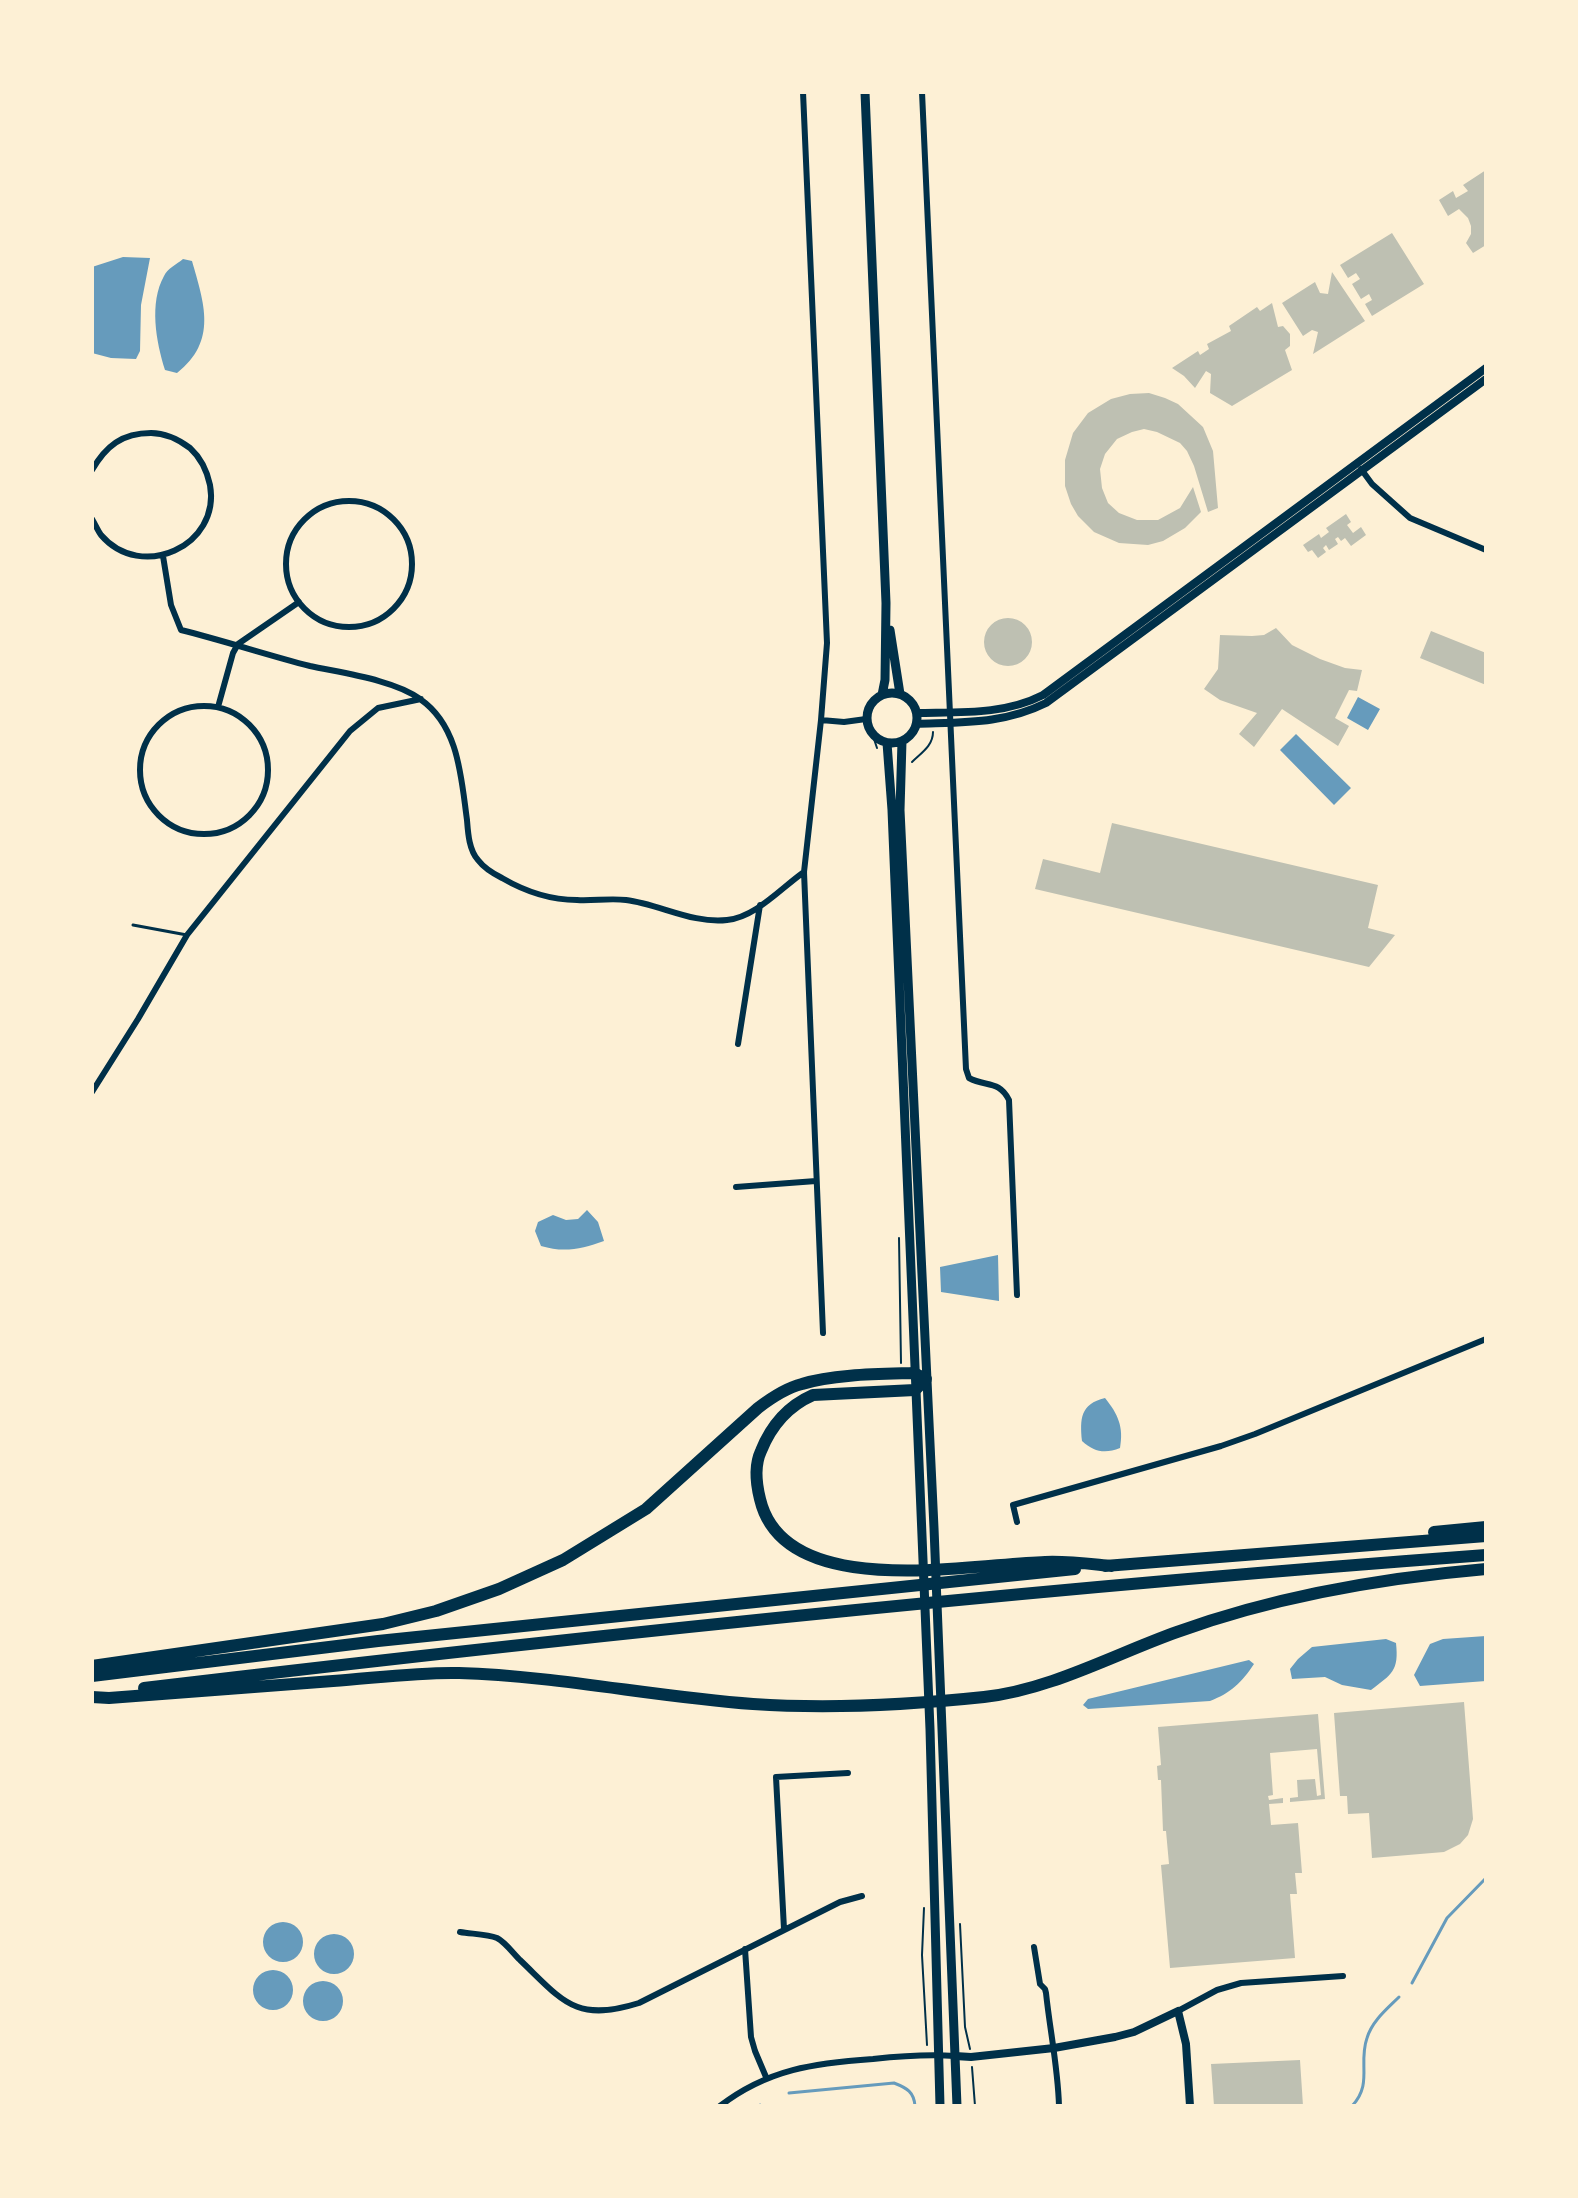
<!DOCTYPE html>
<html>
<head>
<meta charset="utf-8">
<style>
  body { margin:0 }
  #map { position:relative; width:1578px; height:2198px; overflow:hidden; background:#fdf0d5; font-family:"Playfair Display",serif }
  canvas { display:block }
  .frame { position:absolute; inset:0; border:94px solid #fdf0d5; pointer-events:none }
</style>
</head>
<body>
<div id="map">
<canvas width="1578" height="2198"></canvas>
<div class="frame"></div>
</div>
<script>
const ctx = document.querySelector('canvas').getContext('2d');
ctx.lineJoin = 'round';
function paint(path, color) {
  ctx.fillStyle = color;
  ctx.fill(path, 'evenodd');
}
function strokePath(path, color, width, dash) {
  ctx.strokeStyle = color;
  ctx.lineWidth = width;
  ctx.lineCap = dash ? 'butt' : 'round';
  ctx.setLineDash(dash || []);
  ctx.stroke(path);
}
const water = new Path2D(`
  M 123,257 L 150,258 L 141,305 L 140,351 L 136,359 L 111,358 L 92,353 L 92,267 Z
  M 183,259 L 192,261 C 204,303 218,341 177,373 L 165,370 C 156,341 149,303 164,276 C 167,269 177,264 183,259 Z
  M 1358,697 L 1380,709 L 1368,730 L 1347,718 Z
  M 1296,734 L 1351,788 L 1334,805 L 1280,750 Z
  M 587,1210 L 598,1222 L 604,1241 C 582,1249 564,1253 541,1246 L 535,1231 L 538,1222 L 553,1215 L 566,1220 L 578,1219 Z
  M 998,1255 L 999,1301 L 941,1292 L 940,1267 Z
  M 1105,1398 C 1118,1414 1124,1427 1120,1448 C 1105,1454 1094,1452 1082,1441 C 1080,1419 1080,1404 1105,1398 Z
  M 1486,1636 L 1486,1681 L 1420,1686 L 1414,1675 L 1430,1644 L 1443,1639 Z
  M 1386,1639 L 1396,1643 C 1399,1671 1392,1674 1371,1690 L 1342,1685 L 1325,1677 L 1292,1679 L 1290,1669 L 1298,1659 L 1312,1647 Z
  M 1249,1660 L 1254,1664 C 1242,1682 1231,1693 1210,1701 L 1088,1709 L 1083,1705 L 1088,1699 Z
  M263 1942a20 20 0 1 1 40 0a20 20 0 1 1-40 0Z
  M314 1954a20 20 0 1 1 40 0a20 20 0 1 1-40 0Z
  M253 1990a20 20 0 1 1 40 0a20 20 0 1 1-40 0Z
  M303 2001a20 20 0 1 1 40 0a20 20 0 1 1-40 0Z`);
const stream = new Path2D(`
  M 1412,1983 L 1447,1918 L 1486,1878
  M 789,2093 L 894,2083 C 907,2088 914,2092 915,2106
  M 758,2106 L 760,2105
  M 1352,2106 C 1373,2084 1358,2063 1367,2038 C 1372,2021 1387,2009 1399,1997`);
const building = new Path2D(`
  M 1486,170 L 1486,245 L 1473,253 L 1466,243 L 1471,234 L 1471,226 L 1468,218 L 1459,209 L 1448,216 L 1439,200 L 1453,191 L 1456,198 L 1468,191 L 1463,185 Z
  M 1392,233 L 1424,284 L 1372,316 L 1365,304 L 1372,300 L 1369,294 L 1361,299 L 1352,284 L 1360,279 L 1356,273 L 1348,278 L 1340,265 Z
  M 1332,272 L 1365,321 L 1313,354 L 1318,332 L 1312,330 L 1303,336 L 1282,303 L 1315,282 L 1320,293 L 1328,294 Z
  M 1272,303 L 1278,327 L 1283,326 L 1290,334 L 1290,346 L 1285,350 L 1292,370 L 1232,406 L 1210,393 L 1211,374 L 1206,371 L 1195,388 L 1184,376 L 1172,368 L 1198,351 L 1200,355 L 1209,349 L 1207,344 L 1231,331 L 1229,326 L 1257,307 L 1260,311 Z
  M 1149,393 L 1165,398 L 1178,404 L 1203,427 L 1213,451 L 1218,508 L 1208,512 L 1194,466 L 1187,451 L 1180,443 L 1157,432 L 1144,429 L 1132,432 L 1117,439 L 1105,454 L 1100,469 L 1102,488 L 1108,503 L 1119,513 L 1137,520 L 1158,520 L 1180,508 L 1193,487 L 1201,512 L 1185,528 L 1163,541 L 1148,545 L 1119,543 L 1094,532 L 1078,516 L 1071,504 L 1065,486 L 1065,460 L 1073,433 L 1088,413 L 1111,399 L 1130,394 Z
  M 1346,514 L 1351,522 L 1347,525 L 1353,533 L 1361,527 L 1366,535 L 1351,546 L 1345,538 L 1341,541 L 1338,537 L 1335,539 L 1338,544 L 1329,550 L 1326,545 L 1323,548 L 1326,552 L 1318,558 L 1312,550 L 1308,552 L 1303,545 L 1319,534 L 1321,538 L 1329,532 L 1326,528 Z
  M984 642a24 24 0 1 1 48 0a24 24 0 1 1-48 0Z
  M 1276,628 L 1292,645 L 1320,659 L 1345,668 L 1362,670 L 1357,691 L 1349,690 L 1335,718 L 1349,726 L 1338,746 L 1282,709 L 1254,747 L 1239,734 L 1257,713 L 1220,700 L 1204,689 L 1218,669 L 1220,635 L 1252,636 L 1264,635 Z
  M 1431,631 L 1486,653 L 1486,685 L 1420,658 Z
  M 1112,823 L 1378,885 L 1368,928 L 1395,935 L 1369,967 L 1035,889 L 1043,859 L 1100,873 Z
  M 1464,1702 L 1473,1819 L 1468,1835 L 1460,1844 L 1444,1852 L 1372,1858 L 1369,1813 L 1348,1814 L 1347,1796 L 1340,1796 L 1334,1713 Z
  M 1318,1714 L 1325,1799 L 1290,1802 L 1290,1798 L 1298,1797 L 1297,1780 L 1315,1779 L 1317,1796 L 1321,1795 L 1317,1749 L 1270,1753 L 1273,1795 L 1268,1796 L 1269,1800 L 1283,1798 L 1283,1803 L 1269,1804 L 1271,1825 L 1298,1823 L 1302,1873 L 1295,1873 L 1297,1894 L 1290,1894 L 1295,1958 L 1170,1968 L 1161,1865 L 1169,1864 L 1166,1831 L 1163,1831 L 1161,1780 L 1158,1780 L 1157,1766 L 1161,1765 L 1158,1727 Z
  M 1300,2060 L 1303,2106 L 1214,2106 L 1211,2064 Z`);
const path = new Path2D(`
  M 873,736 L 877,748
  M 912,762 C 921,753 933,746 933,732
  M 899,1238 L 901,1363
  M 924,1908 L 922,1955 L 927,2045
  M 960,1924 L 965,2027 L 970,2049
  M 972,2067 L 975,2106`);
const service = new Path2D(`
  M 133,925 L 187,935`);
const minor = new Path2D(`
  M 803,92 L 827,643 L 821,720 L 804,872 L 823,1333
  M 922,92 L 966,1069 L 969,1078 C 986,1087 999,1080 1009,1100 L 1017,1295
  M 1361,469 L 1372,484 L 1410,518 L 1486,550
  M 92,470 C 106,446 122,433 151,433 C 166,433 178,439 190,448 C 201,458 207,471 210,485 C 221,546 141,582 101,535 C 98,531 95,524 92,519
  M286 564a63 63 0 1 1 126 0a63 63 0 1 1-126 0Z
  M 163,556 L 171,605 L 181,630 C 225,641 267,655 310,666 C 342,673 395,680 420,699 C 459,726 461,777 467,820 C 468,833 469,850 478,860 C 484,868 494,874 502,878 C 526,892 550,900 577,900 C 593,901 610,898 626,900 C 659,904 693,924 727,920 C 756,917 781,888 804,872
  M140 770a64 64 0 1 1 128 0a64 64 0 1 1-128 0Z
  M 218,707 L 233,653 L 238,644 L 299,602
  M 821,720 L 844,722 L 866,719
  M 738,1044 L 760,905
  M 92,1092 L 138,1019 L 187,935 L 350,731 L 378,708 L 421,699
  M 736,1187 L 816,1181
  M 1017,1522 L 1013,1505 L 1221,1446 L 1255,1434 L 1486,1339
  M 784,1929 L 776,1777 L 848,1773
  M 460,1932 C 471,1934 487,1934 497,1938 C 505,1942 513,1953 520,1960 C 563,2001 575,2023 639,2003 L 840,1902 L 862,1896
  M 1034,1947 L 1040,1984 L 1045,1989 L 1046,1993 C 1050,2031 1058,2068 1059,2106
  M 745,1949 L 751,2037 L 755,2051 L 766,2077
  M 1178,2011 L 1217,1990 L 1241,1983 L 1343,1976
  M 720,2106 C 768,2069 815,2063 873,2059 C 901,2056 927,2054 955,2056`);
const tertiary = new Path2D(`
  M 917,713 C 960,712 1004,715 1043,695 L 1486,368
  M 916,724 C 963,722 1004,724 1046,703 L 1486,379
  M 955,2056 L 971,2057 L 1054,2048 L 1115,2037 L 1134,2032 L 1178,2011 L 1186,2044 L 1190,2106`);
const secondary = new Path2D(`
  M 865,92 L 886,603 L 885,680 L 882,695
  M 890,630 L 900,694
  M867 718a25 25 0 1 1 50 0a25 25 0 1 1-50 0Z
  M 902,741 L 900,810 L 934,1528 L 957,2106
  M 887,743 L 892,810 L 930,1729 L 940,2106`);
const motorway = new Path2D(`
  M 1434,1532 L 1486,1527
  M 1105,1566 L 1486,1536
  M 92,1666 L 383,1624 L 436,1611 L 499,1589 L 563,1560 L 646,1509 L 758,1408 C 771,1398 786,1388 802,1384 C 833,1374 881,1374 914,1373 L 926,1379 L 915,1390 L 813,1395 C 788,1406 771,1426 761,1451 C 754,1466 756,1483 760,1499 C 784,1602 969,1564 1045,1562 C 1068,1561 1090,1564 1112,1566
  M 92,1676 L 378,1641 L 1075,1569
  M 144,1688 C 590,1635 1038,1588 1486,1555
  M 92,1697 L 109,1698 C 184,1692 258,1687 333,1681 C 375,1678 418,1672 459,1673 C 558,1676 655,1697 753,1704 C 829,1709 908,1705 984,1697 C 1050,1690 1115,1654 1177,1632 C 1276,1596 1382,1578 1486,1569`);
paint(water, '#669bbc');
strokePath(stream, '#669bbc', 3);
paint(building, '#bec0b2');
strokePath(path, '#003049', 2);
strokePath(service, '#003049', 3);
strokePath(minor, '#003049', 6);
strokePath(tertiary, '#003049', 8);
strokePath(secondary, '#003049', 9);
strokePath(motorway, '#003049', 12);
</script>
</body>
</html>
